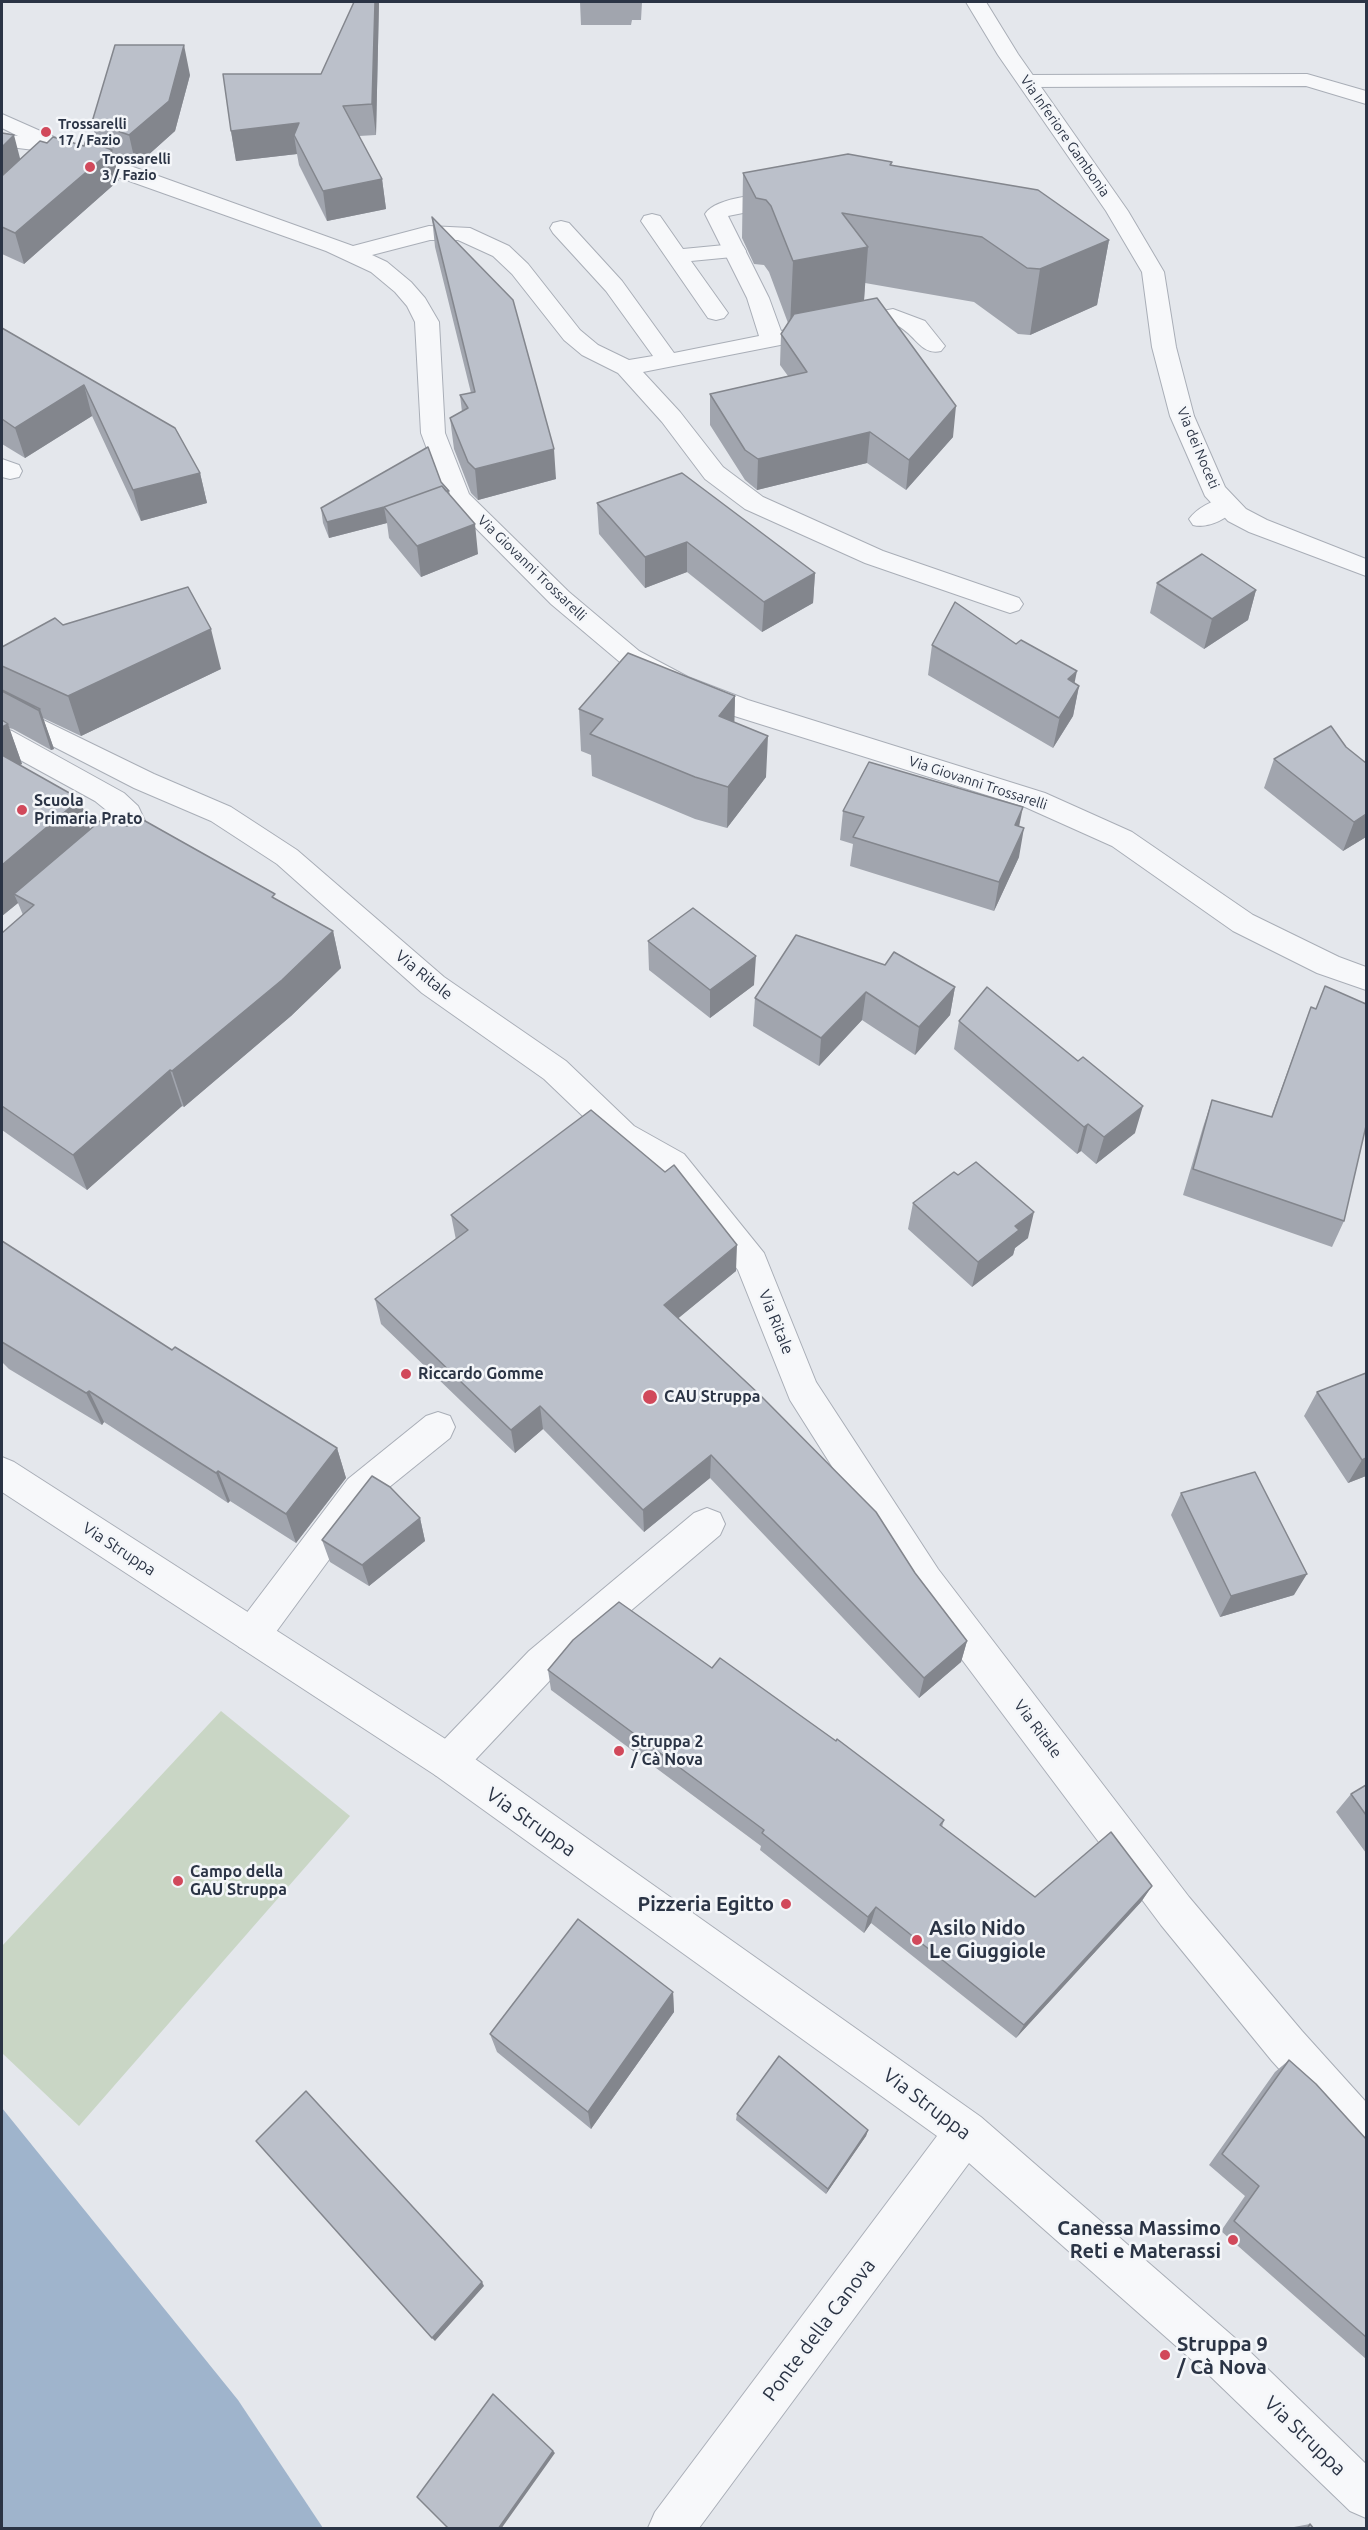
<!DOCTYPE html>
<html>
<head>
<meta charset="utf-8">
<style>
  body { margin:0 }
  #map { position:relative; width:1368px; height:2530px; overflow:hidden; background:#e4e7ec; font-family:Ubuntu,sans-serif }
  canvas { display:block }
  .frame { position:absolute; inset:0; border:3px solid #2b3445; pointer-events:none }
</style>
</head>
<body>
<div id="map">
<canvas width="1368" height="2530"></canvas>
<div class="frame"></div>
</div>
<script>
const ctx = document.querySelector('canvas').getContext('2d');
ctx.lineJoin = 'round';
function paint(path, color) {
  ctx.fillStyle = color;
  ctx.fill(path, 'evenodd');
}
function strokePath(path, color, width, dash) {
  ctx.strokeStyle = color;
  ctx.lineWidth = width;
  ctx.lineCap = dash ? 'butt' : 'round';
  ctx.setLineDash(dash || []);
  ctx.stroke(path);
}
function drawText(font, color, halo, rows, align = 'center') {
  ctx.font = font + ' Ubuntu,sans-serif';
  ctx.lineWidth = 5;
  ctx.setLineDash([]);
  ctx.textBaseline = 'middle';
  ctx.strokeStyle = halo;
  ctx.fillStyle = color;
  for (const [text, x, y, turn = 0] of rows) {
    ctx.save();
    ctx.translate(x, y);
    ctx.rotate((+turn || 0) * Math.PI / 180);
    ctx.textAlign = isNaN(turn) ? turn : align;
    if (halo) ctx.strokeText(text, 0, 0);
    ctx.fillText(text, 0, 0);
    ctx.restore();
  }
}
const green = new Path2D(`
  M 221,1711 L 350,1816 L 79,2126 L 2,2053 L 2,1946 Z`);
const water = new Path2D(`
  M 2,2108 L 238,2400 L 323,2528 L 2,2528 Z`);
const service = new Path2D(`
  M 1307,74 L 1366,91 L 1366,104 L 1306,86 L 1027,87 L 1020,85 L 1017,81 L 1020,77 L 1027,75 Z
  M 652,214 L 660,216 L 683,249 L 735,244 L 743,246 L 746,251 L 743,256 L 691,261 L 728,313 L 724,318 L 716,320 L 708,318 L 641,221 L 644,216 Z
  M 1226,497 L 1235,499 L 1239,505 C 1230,518 1208,529 1193,525 L 1189,519 C 1197,508 1213,500 1226,497 Z
  M 2,728 L 12,731 L 124,793 L 138,806 L 146,823 C 140,834 111,863 98,862 C 95,862 92,860 89,859 L 85,852 L 89,845 L 117,820 L 116,818 L 95,801 L 2,750 Z
  M 438,1412 L 450,1416 L 455,1427 L 450,1438 L 372,1501 L 265,1647 L 252,1652 L 239,1647 L 234,1635 L 239,1623 L 348,1479 L 426,1416 Z
  M 707,1508 L 720,1513 L 725,1524 L 720,1535 L 555,1675 L 461,1775 L 448,1780 L 435,1775 L 429,1762 L 435,1749 L 529,1651 L 694,1513 Z`);
const pedestrian = new Path2D(`
  M 2,134 L 66,142 L 69,147 L 66,152 L 58,153 L 2,146 Z
  M 2,700 L 154,774 L 231,807 L 297,850 L 444,977 L 566,1061 L 634,1126 L 684,1154 L 764,1253 L 816,1382 L 938,1569 L 1189,1897 L 1302,2031 L 1366,2102 L 1366,2154 L 1351,2148 L 1272,2061 L 1161,1925 L 912,1593 L 790,1400 L 738,1270 L 662,1172 L 612,1144 L 544,1079 L 422,993 L 277,864 L 211,821 L 134,788 L 2,720 Z`);
const minor = new Path2D(`
  M 966,2 L 986,2 L 1018,54 L 1128,211 L 1164,272 L 1176,347 L 1194,416 L 1225,487 L 1246,509 L 1267,520 L 1366,559 L 1366,576 L 1249,532 L 1228,521 L 1205,496 L 1170,416 L 1152,347 L 1142,272 L 1106,211 L 998,55 Z
  M 2,114 L 72,145 L 353,246 L 429,226 L 470,228 L 509,246 L 528,264 L 580,330 L 598,345 L 629,360 L 653,356 L 606,291 L 553,233 L 550,228 L 553,223 L 561,221 L 569,223 L 622,281 L 674,353 L 759,336 L 747,298 L 705,214 C 717,196 764,195 785,191 L 793,193 L 796,198 L 793,203 L 728,216 L 769,298 L 781,331 L 893,309 L 925,321 L 945,346 L 941,351 C 919,356 916,332 892,323 L 643,372 L 680,412 L 723,467 L 763,497 L 883,551 L 1019,598 L 1023,604 L 1019,610 L 1010,613 L 1001,610 L 865,563 L 745,509 L 705,479 L 662,422 L 618,373 L 582,355 L 564,340 L 512,274 L 493,256 L 458,240 L 430,240 L 372,255 L 387,262 L 411,282 L 425,298 L 439,322 L 445,433 L 469,494 L 569,592 L 639,651 L 688,677 L 748,700 L 1045,793 L 1132,832 L 1253,915 L 1339,957 L 1366,967 L 1366,990 L 1317,973 L 1233,931 L 1112,846 L 1025,807 L 728,714 L 668,691 L 621,663 L 551,604 L 445,497 L 421,433 L 415,322 L 407,306 L 395,292 L 371,272 L 326,251 L 56,155 L 2,128 Z
  M 2,459 L 19,465 L 22,471 L 19,477 L 10,479 L 2,477 Z`);
const tertiary = new Path2D(`
  M 2,1457 L 14,1462 L 461,1749 L 981,2117 L 1243,2345 L 1366,2464 L 1366,2518 L 1350,2511 L 1211,2377 L 969,2163 L 699,2528 L 648,2528 L 655,2512 L 937,2136 L 435,1775 L 2,1492 Z`);
const wall = new Path2D(`
  M 379,2 L 376,135 L 359,136 L 382,179 L 386,209 L 327,221 L 299,165 L 297,154 L 236,161 L 231,131 L 321,74 Z
  M 580,2 L 642,2 L 641,20 L 632,20 L 631,25 L 581,25 Z
  M 190,75 L 175,131 L 136,166 L 114,158 L 119,180 L 24,264 L 2,254 L 2,133 L 20,159 L 47,143 L 84,146 L 97,144 L 92,122 Z
  M 891,165 L 1109,240 L 1097,305 L 1030,335 L 1018,334 L 974,302 L 865,283 L 864,301 L 953,437 L 906,490 L 867,463 L 757,490 L 745,480 L 710,425 L 710,394 L 788,376 L 780,365 L 781,334 L 788,323 L 769,272 L 764,265 L 754,264 L 742,238 L 743,173 Z
  M 432,217 L 556,479 L 478,500 L 471,493 L 454,449 L 450,418 L 462,412 L 460,395 L 471,393 L 435,247 Z
  M 2,328 L 175,428 L 200,473 L 207,503 L 141,521 L 92,416 L 25,458 L 2,444 Z
  M 441,482 L 449,491 L 450,495 L 478,554 L 421,577 L 389,538 L 387,523 L 329,538 L 323,523 L 321,508 Z
  M 597,503 L 815,573 L 813,603 L 762,632 L 687,572 L 645,588 L 599,534 Z
  M 1157,583 L 1256,590 L 1248,620 L 1204,649 L 1150,613 Z
  M 63,625 L 221,669 L 81,736 L 43,718 L 54,749 L 51,750 L 13,729 L 9,728 L 22,764 L 19,765 L 90,829 L 127,826 L 276,899 L 333,931 L 341,968 L 291,1016 L 184,1107 L 182,1106 L 87,1190 L 2,1130 L 2,933 L 23,915 L 18,903 L 2,916 L 2,647 Z
  M 932,645 L 1074,683 L 1079,686 L 1073,716 L 1053,748 L 928,675 Z
  M 735,696 L 734,722 L 766,777 L 727,828 L 695,819 L 592,776 L 591,755 L 581,751 L 579,709 Z
  M 1346,747 L 1366,837 L 1343,851 L 1264,788 L 1274,759 Z
  M 843,811 L 1019,857 L 994,911 L 850,866 L 853,844 L 840,840 Z
  M 648,941 L 754,985 L 710,1018 L 649,970 Z
  M 885,965 L 955,987 L 950,1015 L 915,1055 L 862,1020 L 819,1066 L 753,1026 L 755,998 Z
  M 1325,986 L 1344,1221 L 1332,1247 L 1183,1195 L 1203,1127 L 1212,1100 L 1271,1117 L 1311,1007 L 1316,1009 Z
  M 959,1021 L 1135,1133 L 1096,1164 L 1081,1151 L 1077,1154 L 954,1049 Z
  M 958,1175 L 1028,1238 L 1015,1248 L 1013,1255 L 972,1287 L 908,1229 L 913,1203 Z
  M 451,1215 L 736,1271 L 678,1318 L 915,1573 L 967,1641 L 961,1662 L 919,1698 L 710,1478 L 644,1532 L 543,1429 L 515,1453 L 381,1324 L 375,1299 L 456,1240 Z
  M 2,1241 L 172,1350 L 337,1448 L 346,1478 L 296,1543 L 230,1501 L 228,1503 L 207,1489 L 104,1422 L 102,1425 L 9,1369 L 2,1362 Z
  M 1366,1373 L 1366,1476 L 1348,1483 L 1304,1416 L 1317,1392 Z
  M 1181,1493 L 1294,1595 L 1220,1617 L 1171,1515 Z
  M 420,1518 L 425,1541 L 369,1586 L 330,1562 L 322,1540 Z
  M 712,1668 L 944,1820 L 942,1827 L 1035,1897 L 1152,1886 L 1141,1902 L 1016,2038 L 871,1923 L 864,1933 L 760,1850 L 761,1846 L 551,1690 L 548,1670 Z
  M 1366,1785 L 1366,1853 L 1336,1812 L 1351,1794 Z
  M 673,1992 L 674,2012 L 591,2129 L 497,2052 L 490,2034 Z
  M 1289,2060 L 1366,2139 L 1366,2359 L 1221,2231 L 1245,2196 L 1209,2165 L 1275,2072 Z
  M 737,2114 L 868,2130 L 866,2136 L 826,2194 L 736,2120 Z
  M 1310,2524 L 1314,2529 L 1292,2529 L 1294,2527 Z`);
const shadedWall = new Path2D(`
  M 375,2 L 379,2 L 376,135 L 372,104 Z
  M 184,45 L 190,75 L 175,131 L 136,166 L 129,135 Z
  M 299,123 L 294,135 L 297,154 L 236,161 L 231,131 Z
  M 14,135 L 22,166 L 2,185 L 2,147 Z
  M 112,150 L 119,180 L 24,264 L 15,233 Z
  M 382,179 L 386,209 L 327,221 L 323,191 Z
  M 1109,240 L 1097,305 L 1030,335 L 1040,269 Z
  M 868,247 L 863,313 L 790,327 L 793,261 Z
  M 84,385 L 92,416 L 25,458 L 15,428 Z
  M 956,406 L 953,437 L 906,490 L 909,460 Z
  M 870,432 L 867,463 L 757,490 L 758,459 Z
  M 554,449 L 556,479 L 478,500 L 475,469 Z
  M 200,473 L 207,503 L 141,521 L 133,490 Z
  M 384,507 L 387,523 L 329,538 L 327,522 Z
  M 475,524 L 478,554 L 421,577 L 417,546 Z
  M 687,542 L 687,572 L 645,588 L 645,557 Z
  M 815,573 L 813,603 L 762,632 L 764,602 Z
  M 1256,590 L 1248,620 L 1204,649 L 1212,619 Z
  M 211,629 L 221,669 L 81,736 L 68,696 Z
  M 1077,671 L 1071,700 L 1079,686 L 1073,716 L 1053,748 L 1068,679 Z
  M 735,696 L 734,738 L 719,716 Z
  M 40,709 L 54,749 L 51,750 L 38,710 Z
  M 8,724 L 22,764 L 2,774 L 2,727 Z
  M 768,736 L 766,777 L 727,828 L 728,787 Z
  M 80,799 L 93,838 L 14,894 L 18,903 L 2,916 L 2,865 Z
  M 1023,807 L 1017,837 L 1015,825 Z
  M 1366,814 L 1366,837 L 1343,851 L 1354,822 Z
  M 1024,828 L 1019,857 L 994,911 L 999,882 Z
  M 333,931 L 341,968 L 291,1016 L 184,1107 L 172,1071 Z
  M 756,956 L 754,985 L 710,1018 L 710,990 Z
  M 955,987 L 950,1015 L 915,1055 L 919,1027 Z
  M 866,992 L 862,1020 L 819,1066 L 821,1038 Z
  M 170,1070 L 182,1106 L 87,1190 L 73,1155 Z
  M 1143,1106 L 1135,1133 L 1096,1164 L 1104,1137 Z
  M 1088,1124 L 1081,1151 L 1077,1154 L 1084,1127 Z
  M 1034,1212 L 1028,1238 L 1015,1248 L 1013,1255 L 972,1287 L 978,1262 L 1015,1226 Z
  M 737,1245 L 736,1271 L 664,1330 L 664,1305 Z
  M 89,1391 L 104,1422 L 102,1425 L 86,1393 Z
  M 540,1406 L 543,1429 L 515,1453 L 511,1430 Z
  M 337,1448 L 346,1478 L 296,1543 L 286,1514 Z
  M 711,1455 L 710,1478 L 644,1532 L 643,1510 Z
  M 1366,1458 L 1366,1476 L 1348,1483 L 1362,1460 Z
  M 218,1471 L 230,1501 L 228,1503 L 216,1473 Z
  M 420,1518 L 425,1541 L 369,1586 L 362,1565 Z
  M 1307,1574 L 1294,1595 L 1220,1617 L 1231,1596 Z
  M 967,1641 L 961,1662 L 919,1698 L 924,1678 Z
  M 1152,1886 L 1141,1902 L 1016,2038 L 1024,2025 Z
  M 876,1907 L 871,1923 L 864,1933 L 868,1917 Z
  M 673,1992 L 674,2012 L 591,2129 L 588,2112 Z
  M 868,2130 L 866,2136 L 826,2194 L 828,2189 Z
  M 482,2282 L 484,2286 L 435,2341 L 432,2338 Z
  M 553,2451 L 555,2453 L 501,2529 L 498,2529 Z`);
const building = new Path2D(`
  M 354,2 L 375,2 L 372,104 L 343,106 L 382,179 L 323,191 L 294,135 L 299,123 L 231,131 L 223,74 L 321,74 Z
  M 115,45 L 184,45 L 169,101 L 129,135 L 92,122 Z
  M 2,133 L 14,135 L 2,147 Z
  M 53,137 L 84,146 L 86,140 L 112,150 L 15,233 L 2,227 L 2,175 L 3,175 L 40,141 L 47,143 Z
  M 848,154 L 892,162 L 890,165 L 1038,190 L 1109,240 L 1040,269 L 1027,268 L 982,237 L 842,213 L 868,247 L 793,261 L 771,206 L 766,200 L 756,198 L 743,173 Z
  M 432,217 L 513,300 L 554,449 L 475,469 L 468,462 L 450,418 L 468,408 L 460,395 L 475,392 Z
  M 877,298 L 956,406 L 909,460 L 870,432 L 758,459 L 745,450 L 710,394 L 807,372 L 781,334 L 794,314 Z
  M 2,328 L 175,428 L 200,473 L 133,490 L 84,385 L 15,428 L 2,419 Z
  M 428,447 L 441,482 L 449,491 L 446,491 L 442,486 L 384,507 L 327,522 L 321,508 Z
  M 682,473 L 815,573 L 764,602 L 687,542 L 645,557 L 597,503 Z
  M 442,486 L 475,524 L 417,546 L 384,507 Z
  M 1202,554 L 1256,590 L 1212,619 L 1157,583 Z
  M 188,587 L 211,629 L 68,696 L 2,666 L 2,647 L 55,618 L 63,625 Z
  M 955,602 L 1016,644 L 1021,640 L 1077,671 L 1068,679 L 1079,686 L 1059,718 L 932,645 Z
  M 628,653 L 735,696 L 719,716 L 768,736 L 728,787 L 695,777 L 590,734 L 603,719 L 579,709 Z
  M 2,690 L 40,709 L 38,710 L 2,691 Z
  M 2,720 L 8,724 L 2,727 Z
  M 1331,726 L 1346,747 L 1366,763 L 1366,814 L 1354,822 L 1274,759 Z
  M 2,755 L 80,799 L 2,865 Z
  M 869,762 L 1023,807 L 1015,825 L 1024,828 L 999,882 L 853,837 L 864,817 L 843,811 Z
  M 107,815 L 127,826 L 138,817 L 275,894 L 272,897 L 333,931 L 282,980 L 172,1071 L 170,1070 L 73,1155 L 2,1106 L 2,933 L 34,905 L 14,894 Z
  M 693,908 L 756,956 L 710,990 L 648,941 Z
  M 796,935 L 885,965 L 894,952 L 955,987 L 919,1027 L 866,992 L 821,1038 L 755,998 Z
  M 1325,986 L 1366,1004 L 1366,1126 L 1344,1221 L 1193,1169 L 1212,1100 L 1272,1117 L 1311,1007 L 1316,1009 Z
  M 987,987 L 1078,1061 L 1083,1057 L 1143,1106 L 1104,1137 L 1088,1124 L 1084,1127 L 959,1021 Z
  M 591,1110 L 665,1172 L 674,1165 L 737,1245 L 664,1305 L 759,1394 L 876,1512 L 915,1573 L 967,1641 L 924,1678 L 711,1455 L 643,1510 L 540,1406 L 511,1430 L 375,1299 L 468,1230 L 451,1215 Z
  M 976,1162 L 1034,1212 L 1015,1226 L 1019,1230 L 978,1262 L 913,1203 L 954,1172 L 958,1175 Z
  M 2,1241 L 172,1350 L 175,1347 L 337,1448 L 286,1514 L 218,1471 L 216,1473 L 194,1459 L 89,1391 L 86,1393 L 2,1342 Z
  M 1366,1373 L 1366,1458 L 1362,1460 L 1317,1392 Z
  M 1255,1472 L 1307,1574 L 1231,1596 L 1181,1493 Z
  M 372,1476 L 390,1487 L 420,1518 L 362,1565 L 322,1540 Z
  M 619,1602 L 712,1668 L 720,1658 L 836,1741 L 837,1739 L 944,1820 L 940,1825 L 1035,1897 L 1111,1832 L 1152,1886 L 1024,2025 L 876,1907 L 868,1917 L 762,1833 L 764,1830 L 548,1670 L 573,1640 Z
  M 1366,1785 L 1366,1815 L 1351,1794 Z
  M 578,1919 L 673,1992 L 588,2112 L 490,2034 Z
  M 779,2056 L 868,2130 L 828,2189 L 737,2114 Z
  M 1289,2060 L 1316,2084 L 1366,2139 L 1366,2337 L 1234,2221 L 1259,2186 L 1222,2154 Z
  M 306,2091 L 482,2282 L 432,2338 L 256,2141 Z
  M 493,2394 L 553,2451 L 498,2529 L 449,2529 L 417,2497 Z
  M 1310,2524 L 1314,2529 L 1307,2529 Z`);
const markers = [
  [46,132,6,"#d1495b"],
  [90,167,6,"#d1495b"],
  [22,810,6,"#d1495b"],
  [406,1374,6,"#d1495b"],
  [650,1397,8,"#d1495b"],
  [619,1751,6,"#d1495b"],
  [178,1881,6,"#d1495b"],
  [786,1904,6,"#d1495b"],
  [917,1940,6,"#d1495b"],
  [1233,2240,6,"#d1495b"],
  [1165,2355,6,"#d1495b"]
];
const farPoinames = [
  ["Trossarelli",58,124],
  ["17 / Fazio",58,140],
  ["Trossarelli",102,159],
  ["3 / Fazio",102,175]
];
const farStreetnames = [
  ["Via Inferiore Gambonia",1065,136,55],
  ["Via dei Noceti",1198,448,67],
  ["Via Giovanni Trossarelli",532,568,44],
  ["Via Giovanni Trossarelli",978,783,18]
];
const poiNames = [
  ["Scuola",34,801],
  ["Primaria Prato",34,819],
  ["Riccardo Gomme",418,1374],
  ["CAU Struppa",664,1397],
  ["Struppa 2",631,1742],
  ["/ Cà Nova",631,1760],
  ["Campo della",190,1872],
  ["GAU Struppa",190,1890]
];
const streetNames = [
  ["Via Ritale",424,975,39],
  ["Via Ritale",776,1322,68],
  ["Via Struppa",119,1549,33],
  ["Via Ritale",1038,1729,53]
];
const nearStreetnames = [
  ["Via Struppa",531,1822,35],
  ["Via Struppa",927,2104,37],
  ["Ponte della Canova",819,2330,-53],
  ["Via Struppa",1305,2436,44]
];
const nearPoinames = [
  ["Pizzeria Egitto",774,1904],
  ["Asilo Nido",929,1928,"left"],
  ["Le Giuggiole",929,1951,"left"],
  ["Canessa Massimo",1221,2228],
  ["Reti e Materassi",1221,2251],
  ["Struppa 9",1177,2344,"left"],
  ["/ Cà Nova",1177,2367,"left"]
];
paint(green, '#c9d6c5');
paint(water, '#9fb4cc');
strokePath(service, '#a9aeb7', 2);
strokePath(pedestrian, '#a9aeb7', 2);
strokePath(minor, '#a9aeb7', 2);
strokePath(tertiary, '#a9aeb7', 2);
paint(service, '#f7f8fa');
paint(pedestrian, '#f7f8fa');
paint(minor, '#f7f8fa');
paint(tertiary, '#f7f8fa');
paint(wall, '#a1a5ae');
paint(shadedWall, '#83868d');
paint(building, '#bbc0ca');
strokePath(building, '#83868d', 1.5);
for (const [x, y, r, color] of markers) {
  const dot = new Path2D();
  dot.arc(x, y, r, 0, 2 * Math.PI);
  ctx.fillStyle = color;
  ctx.fill(dot);
  strokePath(dot, '#f4f6f9', 2);
}
drawText('bold 14px', '#2b3445', '#f4f6f9', farPoinames, 'left');
drawText('14px', '#2b3445', '#f4f6f9', farStreetnames);
drawText('bold 16px', '#2b3445', '#f4f6f9', poiNames, 'left');
drawText('16px', '#2b3445', '#f4f6f9', streetNames);
drawText('20px', '#2b3445', '#f4f6f9', nearStreetnames);
drawText('bold 20px', '#2b3445', '#f4f6f9', nearPoinames, 'right');
</script>
</body>
</html>
